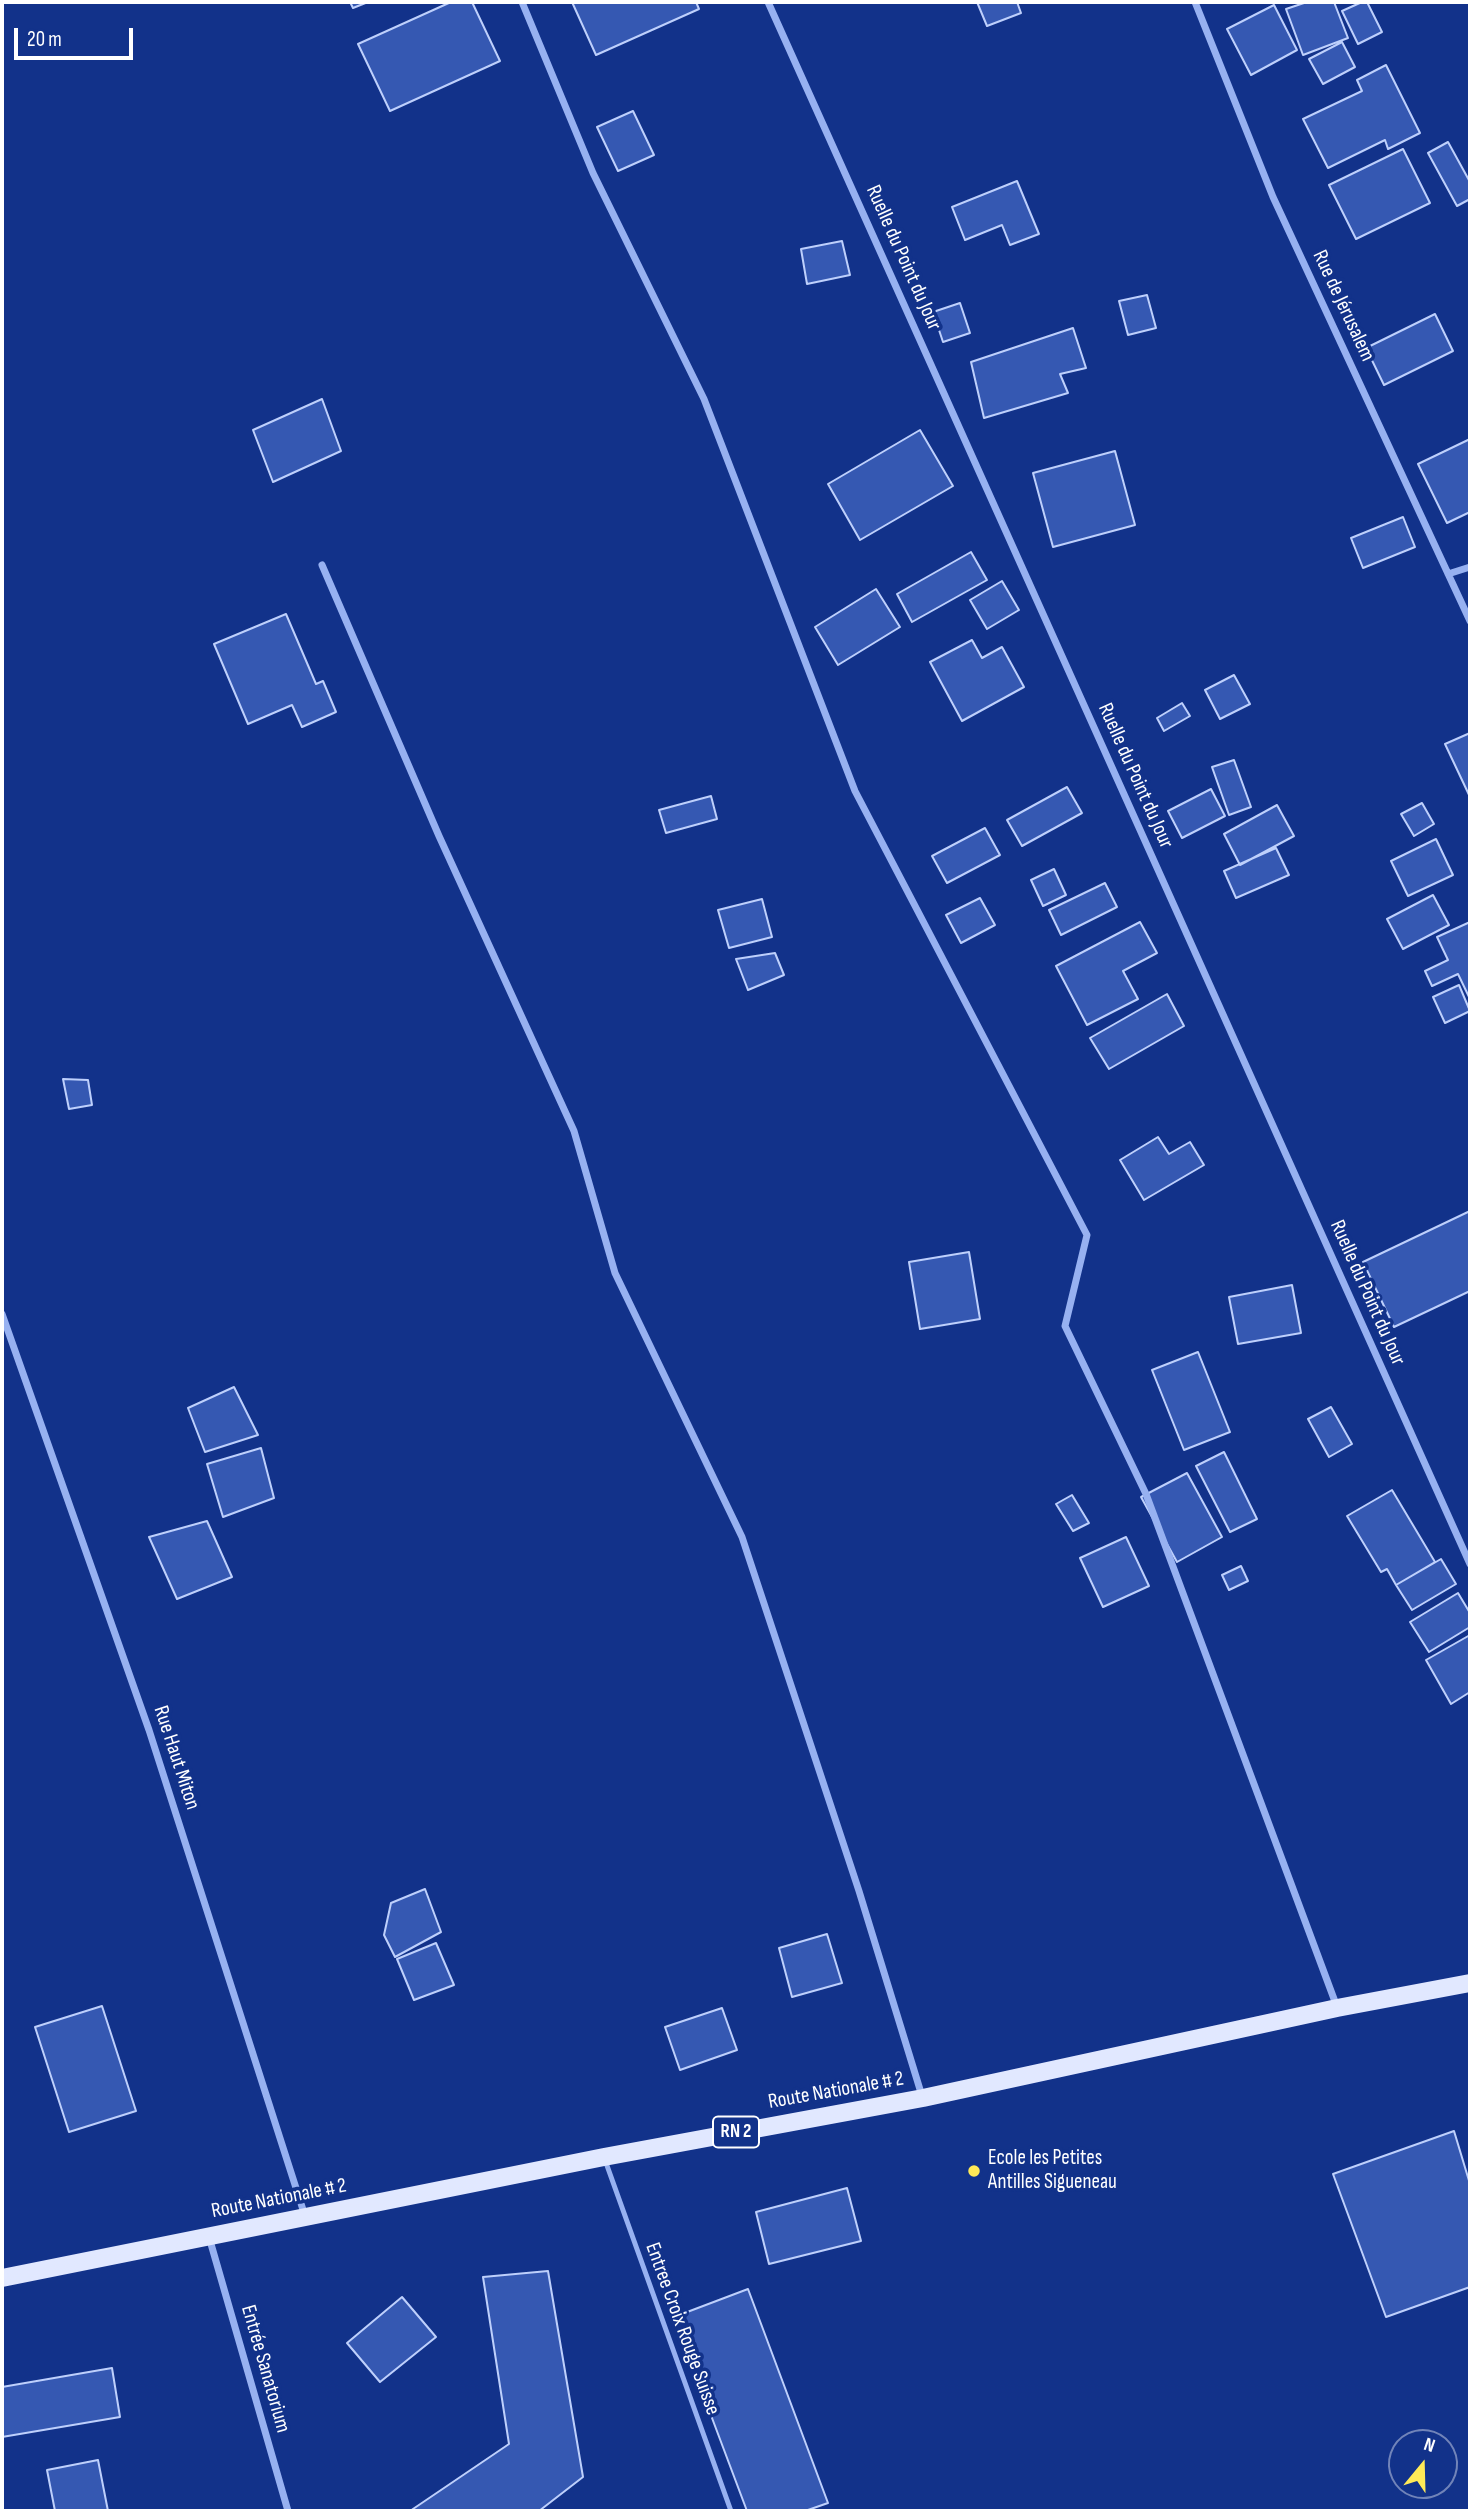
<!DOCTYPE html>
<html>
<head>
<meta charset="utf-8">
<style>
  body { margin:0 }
  #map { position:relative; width:1472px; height:2513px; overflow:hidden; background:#12328a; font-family:"Sofia Sans Condensed",sans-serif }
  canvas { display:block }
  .frame { position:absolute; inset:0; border:4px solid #fff; pointer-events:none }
  .north { position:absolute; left:1388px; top:2429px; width:70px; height:70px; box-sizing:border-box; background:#12328a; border:2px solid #7184b9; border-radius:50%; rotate:19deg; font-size:19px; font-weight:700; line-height:28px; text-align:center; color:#fff }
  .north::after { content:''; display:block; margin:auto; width:24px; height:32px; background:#ffea57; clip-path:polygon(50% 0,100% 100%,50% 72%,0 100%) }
  .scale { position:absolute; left:14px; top:28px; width:119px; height:32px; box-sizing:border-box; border:4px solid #fff; border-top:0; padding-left:9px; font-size:21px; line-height:24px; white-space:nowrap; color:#fff; -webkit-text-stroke:5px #12328a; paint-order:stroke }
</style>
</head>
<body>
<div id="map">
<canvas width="1472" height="2513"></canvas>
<div class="frame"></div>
<div class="north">N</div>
<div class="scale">20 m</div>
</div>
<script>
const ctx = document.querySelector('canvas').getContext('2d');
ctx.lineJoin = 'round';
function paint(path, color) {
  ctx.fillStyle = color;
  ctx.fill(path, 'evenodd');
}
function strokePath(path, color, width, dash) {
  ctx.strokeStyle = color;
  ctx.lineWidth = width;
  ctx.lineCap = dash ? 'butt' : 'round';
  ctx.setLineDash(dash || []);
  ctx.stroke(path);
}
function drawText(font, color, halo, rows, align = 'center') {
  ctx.font = font + ' "Sofia Sans Condensed",sans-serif';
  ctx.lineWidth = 7;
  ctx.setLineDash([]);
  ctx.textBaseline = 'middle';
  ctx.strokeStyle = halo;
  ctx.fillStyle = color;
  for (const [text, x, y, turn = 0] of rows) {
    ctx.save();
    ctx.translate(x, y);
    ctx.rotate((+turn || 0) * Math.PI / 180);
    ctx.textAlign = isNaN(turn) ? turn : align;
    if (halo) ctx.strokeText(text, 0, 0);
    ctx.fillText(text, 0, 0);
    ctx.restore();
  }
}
const building = new Path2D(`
  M 350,2 L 368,2 L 353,8 Z
  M 451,2 L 472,2 L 500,61 L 390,111 L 358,44 Z
  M 572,2 L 696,2 L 699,9 L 596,55 Z
  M 977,2 L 1017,2 L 1021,13 L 987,26 Z
  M 1307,2 L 1334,2 L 1348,38 L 1303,55 L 1286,9 Z
  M 1362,2 L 1367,2 L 1382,32 L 1358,44 L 1342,11 Z
  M 1274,5 L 1297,50 L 1251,75 L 1227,29 Z
  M 1342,42 L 1355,67 L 1323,84 L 1309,59 Z
  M 1386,65 L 1420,133 L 1388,149 L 1385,140 L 1328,168 L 1303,119 L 1362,91 L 1357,80 Z
  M 633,111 L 654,155 L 618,171 L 597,127 Z
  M 1448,142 L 1470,182 L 1470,199 L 1457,206 L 1428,153 Z
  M 1403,149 L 1430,203 L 1356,239 L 1329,185 Z
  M 1017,181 L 1039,234 L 1010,245 L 1002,225 L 965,240 L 952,207 Z
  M 842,241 L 850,275 L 807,284 L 801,249 Z
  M 1147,295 L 1156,328 L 1128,335 L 1119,301 Z
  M 960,303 L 970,333 L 943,342 L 933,312 Z
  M 1435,314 L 1453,351 L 1384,385 L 1366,348 Z
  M 1073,328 L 1086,368 L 1060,374 L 1068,393 L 984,418 L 971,362 Z
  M 322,399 L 341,451 L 273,482 L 253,430 Z
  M 920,430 L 953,486 L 860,540 L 828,484 Z
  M 1470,439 L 1470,512 L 1447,523 L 1418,464 Z
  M 1115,451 L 1135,525 L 1053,547 L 1033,473 Z
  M 1403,517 L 1415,547 L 1363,568 L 1351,538 Z
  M 971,552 L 987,580 L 912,622 L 897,594 Z
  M 1002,581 L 1019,610 L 987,629 L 970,600 Z
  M 876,589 L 900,627 L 838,665 L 815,627 Z
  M 286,614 L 316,684 L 323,681 L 336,712 L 302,727 L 292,705 L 248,724 L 214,644 Z
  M 972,640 L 982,658 L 1002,647 L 1024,687 L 962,721 L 930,662 Z
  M 1234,675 L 1250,704 L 1220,719 L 1205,690 Z
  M 1182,703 L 1190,716 L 1164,731 L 1157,718 Z
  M 1470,733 L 1470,797 L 1445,744 Z
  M 1234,760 L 1251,807 L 1229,815 L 1212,767 Z
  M 1067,787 L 1082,813 L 1022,846 L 1007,820 Z
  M 1211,789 L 1225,816 L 1182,838 L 1168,811 Z
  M 711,796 L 717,819 L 666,833 L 659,810 Z
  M 1422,803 L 1434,824 L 1414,836 L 1401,814 Z
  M 1277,805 L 1294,836 L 1240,865 L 1224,834 Z
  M 985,828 L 1000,855 L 947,883 L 932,856 Z
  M 1436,839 L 1453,875 L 1408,896 L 1391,861 Z
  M 1276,848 L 1289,875 L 1236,898 L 1224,871 Z
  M 1054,869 L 1066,895 L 1043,906 L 1031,880 Z
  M 1105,883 L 1117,907 L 1061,935 L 1049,910 Z
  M 1433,895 L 1449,925 L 1403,949 L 1387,919 Z
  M 980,898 L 995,925 L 961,943 L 946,915 Z
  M 762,899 L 772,937 L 729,948 L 718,910 Z
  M 1140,922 L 1157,953 L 1123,971 L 1138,999 L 1087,1025 L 1056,966 Z
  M 1470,922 L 1470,999 L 1458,974 L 1432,986 L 1425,971 L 1448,960 L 1437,937 Z
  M 775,953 L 784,975 L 748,990 L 736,959 Z
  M 1459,985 L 1470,1011 L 1445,1023 L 1433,997 Z
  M 1167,994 L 1184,1026 L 1109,1069 L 1090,1038 Z
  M 63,1079 L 88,1080 L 92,1105 L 69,1109 Z
  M 1158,1137 L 1169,1154 L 1190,1142 L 1204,1165 L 1144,1200 L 1120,1160 Z
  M 1470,1211 L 1470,1291 L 1394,1327 L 1363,1262 Z
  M 969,1252 L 980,1319 L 920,1329 L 909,1262 Z
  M 1292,1285 L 1301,1333 L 1238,1344 L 1229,1297 Z
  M 1198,1352 L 1230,1432 L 1184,1450 L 1152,1370 Z
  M 234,1387 L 258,1435 L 205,1452 L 188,1408 Z
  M 1331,1407 L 1352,1444 L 1329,1457 L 1308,1419 Z
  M 261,1448 L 274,1498 L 223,1517 L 207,1464 Z
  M 1224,1452 L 1257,1519 L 1230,1532 L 1196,1466 Z
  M 1187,1473 L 1222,1537 L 1177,1562 L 1141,1497 Z
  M 1392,1490 L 1435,1562 L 1396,1585 L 1387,1569 L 1381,1572 L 1347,1516 Z
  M 1072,1495 L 1089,1523 L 1073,1531 L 1056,1504 Z
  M 207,1521 L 232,1577 L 177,1599 L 149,1537 Z
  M 1126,1537 L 1149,1586 L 1103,1607 L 1080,1558 Z
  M 1441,1559 L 1456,1584 L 1412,1610 L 1396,1585 Z
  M 1241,1566 L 1248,1581 L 1229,1590 L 1222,1575 Z
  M 1458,1593 L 1470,1613 L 1470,1627 L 1429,1652 L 1410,1622 Z
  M 1470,1635 L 1470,1692 L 1451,1704 L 1426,1660 Z
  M 425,1889 L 441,1932 L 395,1957 L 384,1935 L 391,1903 Z
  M 827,1934 L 842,1983 L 792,1997 L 779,1948 Z
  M 436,1943 L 454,1985 L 414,2000 L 397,1959 Z
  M 102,2006 L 136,2111 L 69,2132 L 35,2027 Z
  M 722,2008 L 737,2050 L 680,2070 L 665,2027 Z
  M 1454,2131 L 1470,2184 L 1470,2287 L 1386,2317 L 1333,2174 Z
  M 847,2188 L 861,2241 L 769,2264 L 756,2212 Z
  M 548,2271 L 583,2477 L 539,2511 L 410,2511 L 509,2444 L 483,2277 Z
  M 748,2289 L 828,2503 L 805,2511 L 747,2511 L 674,2317 Z
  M 402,2297 L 436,2337 L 380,2382 L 347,2343 Z
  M 112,2368 L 120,2417 L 2,2437 L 2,2387 Z
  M 98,2460 L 108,2511 L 55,2511 L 47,2470 Z`);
const lane = new Path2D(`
  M 605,2160 L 731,2511`);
const street = new Path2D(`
  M 522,2 L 593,173 L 704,399 L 855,791 L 1087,1235 L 1065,1326 L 1146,1494 L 1337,2007
  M 768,2 L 1470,1564
  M 1195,2 L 1273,197 L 1470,621
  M 322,565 L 439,836 L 574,1131 L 615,1273 L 742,1537 L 859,1891 L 922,2096
  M 1448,574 L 1470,567
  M 2,1314 L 149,1730 L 305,2216
  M 209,2237 L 288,2511`);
const primary = new Path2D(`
  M 2,2278 L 604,2157 L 923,2098 L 1337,2008 L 1470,1983`);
const markers = [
  [974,2171,7,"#ffea57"]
];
const shields = [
  [736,2132,46]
];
const shieldNames = [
  ["RN 2",736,2132]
];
const streetNames = [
  ["Ruelle du Point du Jour",903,258,66],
  ["Rue de Jérusalem",1343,306,65],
  ["Ruelle du Point du Jour",1135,776,66],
  ["Ruelle du Point du Jour",1367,1293,66],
  ["Rue Haut Miton",176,1758,72],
  ["Route Nationale # 2",836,2091,-10],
  ["Route Nationale # 2",279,2199,-11],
  ["Entree Croix Rouge Suisse",682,2329,70],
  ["Entrée Sanatorium",265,2369,74]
];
const poiNames = [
  ["Ecole les Petites",988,2159],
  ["Antilles Sigueneau",988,2183]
];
paint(building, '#3558b2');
strokePath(building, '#bed0fc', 2);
strokePath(lane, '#97b1f1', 5);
strokePath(street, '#97b1f1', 7);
strokePath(primary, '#e1e8ff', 18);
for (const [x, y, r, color] of markers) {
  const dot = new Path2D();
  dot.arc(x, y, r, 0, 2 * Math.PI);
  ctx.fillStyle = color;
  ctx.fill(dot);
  strokePath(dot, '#12328a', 2.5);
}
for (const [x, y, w] of shields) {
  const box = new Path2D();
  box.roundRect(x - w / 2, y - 15.5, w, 31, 5);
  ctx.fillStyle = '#12328a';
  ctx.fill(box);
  strokePath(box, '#fff', 2);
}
drawText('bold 19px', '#fff', null, shieldNames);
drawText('21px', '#fff', '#12328a', streetNames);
drawText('21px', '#fff', '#12328a', poiNames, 'left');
</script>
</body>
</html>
